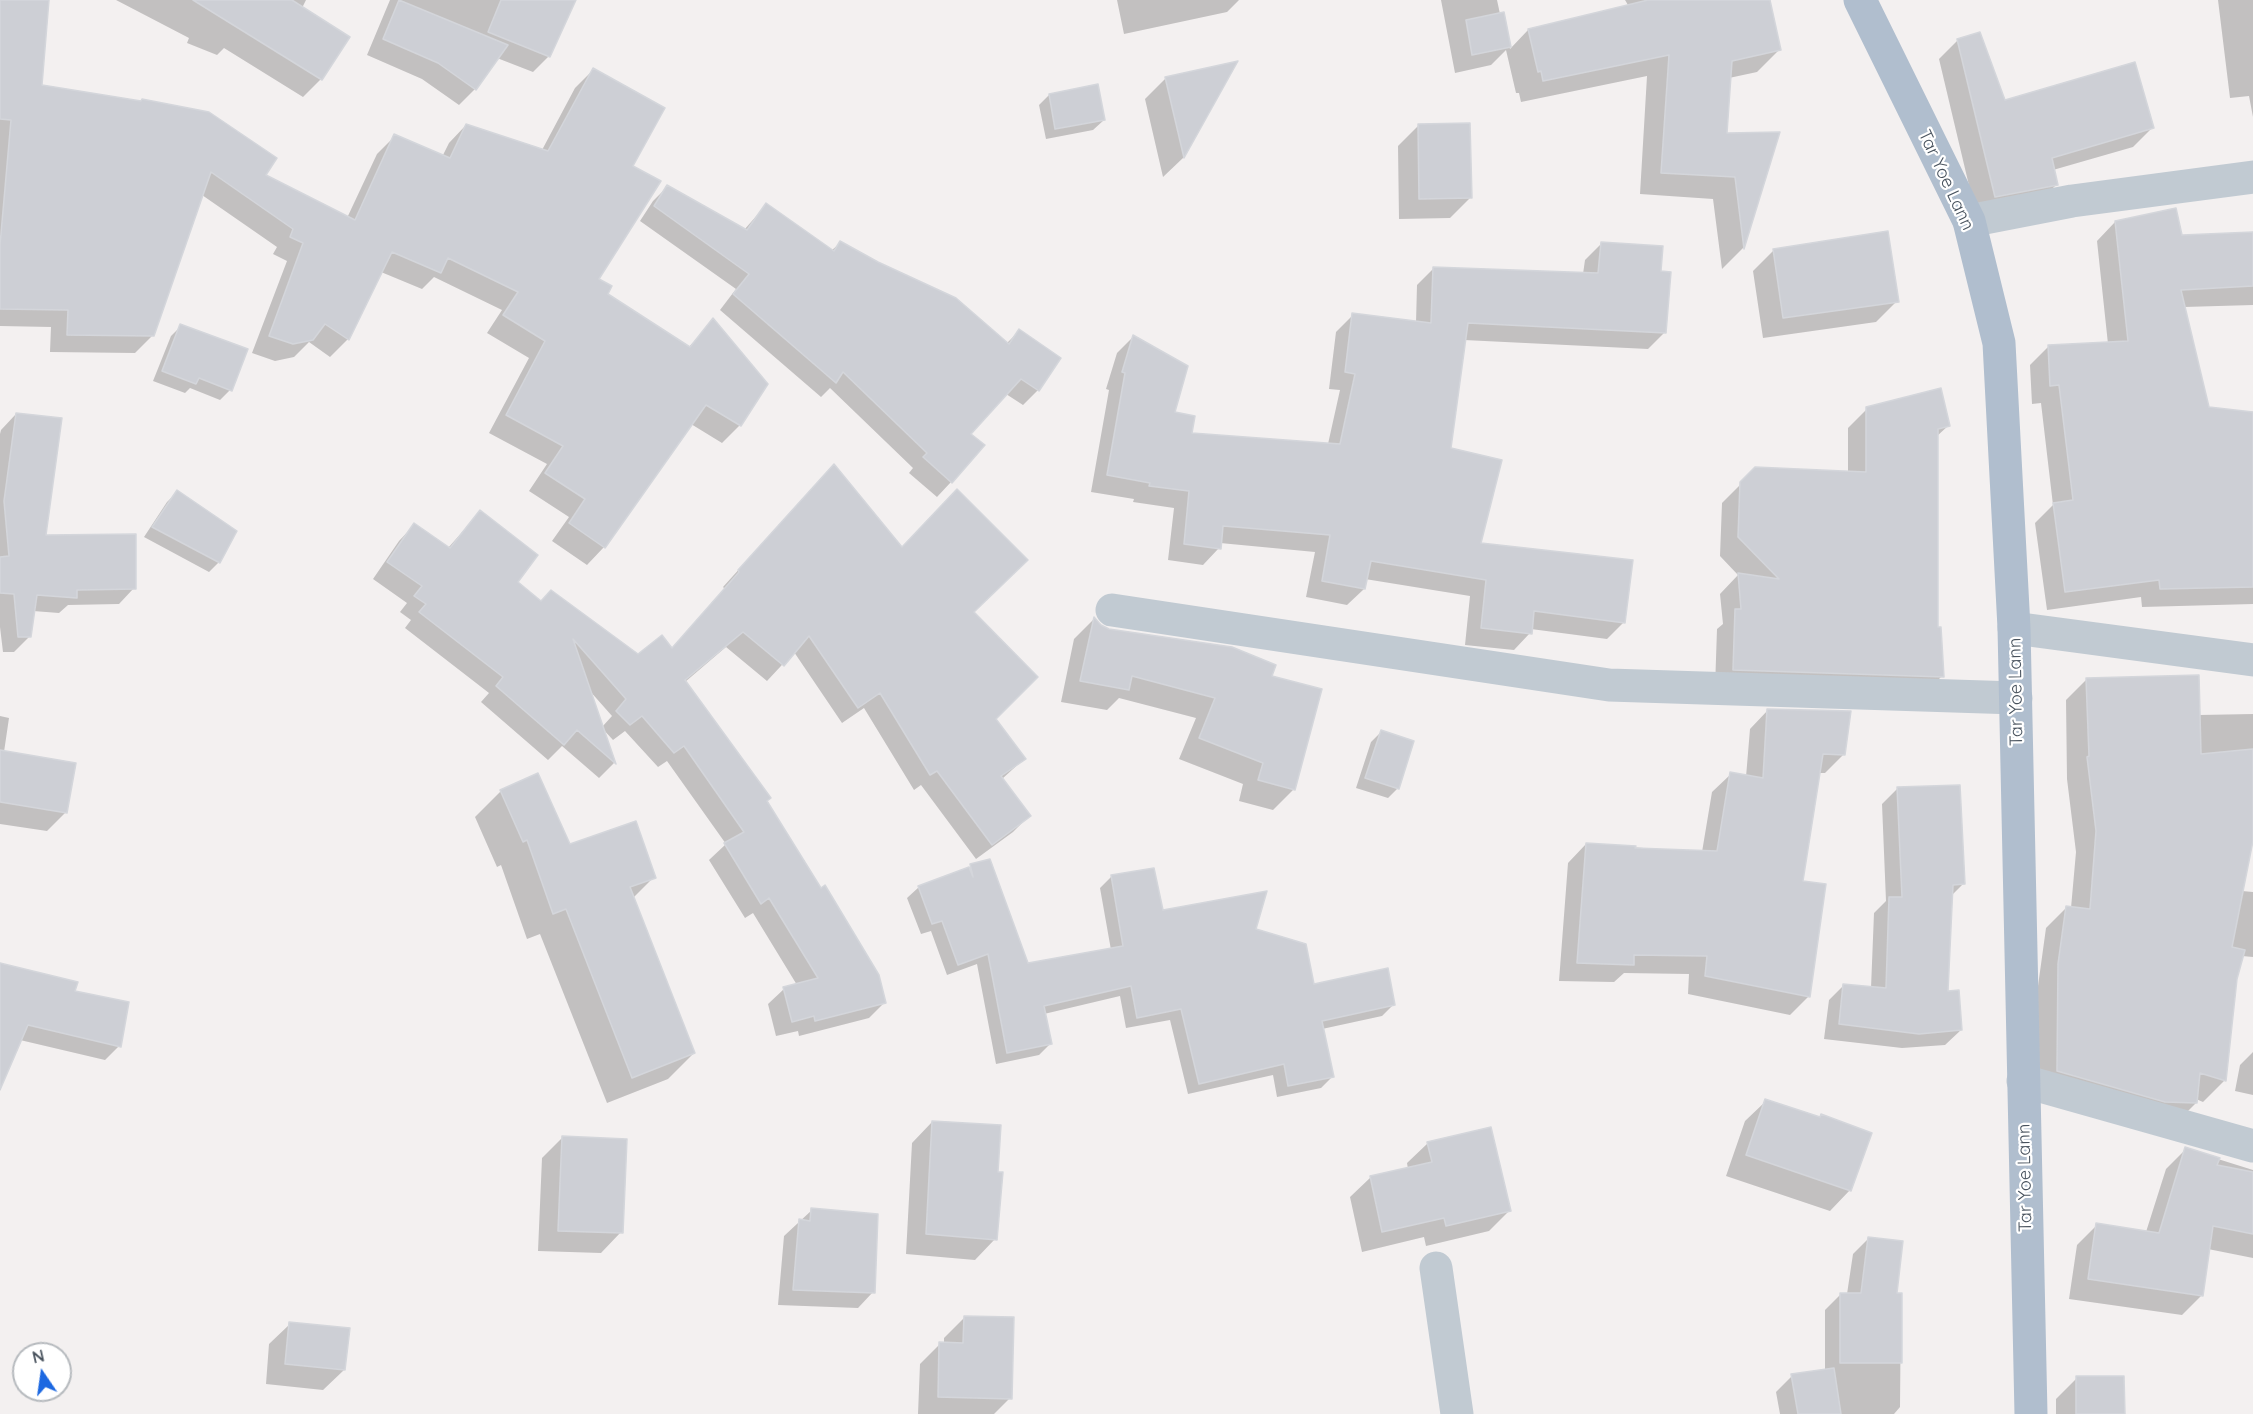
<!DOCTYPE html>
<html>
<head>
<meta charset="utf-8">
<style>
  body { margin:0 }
  #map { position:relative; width:2253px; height:1414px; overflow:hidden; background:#f3f0f0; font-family:Quicksand,sans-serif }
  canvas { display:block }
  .north { position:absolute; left:12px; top:1342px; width:60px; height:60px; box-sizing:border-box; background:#fff; border:2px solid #b6babe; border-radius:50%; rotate:347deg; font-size:16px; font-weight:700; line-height:24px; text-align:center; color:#48525d }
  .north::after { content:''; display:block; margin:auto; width:21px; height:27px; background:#1c68e1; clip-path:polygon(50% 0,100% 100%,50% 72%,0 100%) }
</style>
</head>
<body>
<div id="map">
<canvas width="2253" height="1414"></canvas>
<div class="north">N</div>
</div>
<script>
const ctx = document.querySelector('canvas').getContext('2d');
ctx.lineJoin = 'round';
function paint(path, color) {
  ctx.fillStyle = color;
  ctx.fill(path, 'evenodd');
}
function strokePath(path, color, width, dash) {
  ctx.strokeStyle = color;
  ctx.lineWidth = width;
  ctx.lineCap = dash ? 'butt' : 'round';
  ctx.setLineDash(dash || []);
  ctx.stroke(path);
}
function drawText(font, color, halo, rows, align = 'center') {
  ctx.font = font + ' Quicksand,sans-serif';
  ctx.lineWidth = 4.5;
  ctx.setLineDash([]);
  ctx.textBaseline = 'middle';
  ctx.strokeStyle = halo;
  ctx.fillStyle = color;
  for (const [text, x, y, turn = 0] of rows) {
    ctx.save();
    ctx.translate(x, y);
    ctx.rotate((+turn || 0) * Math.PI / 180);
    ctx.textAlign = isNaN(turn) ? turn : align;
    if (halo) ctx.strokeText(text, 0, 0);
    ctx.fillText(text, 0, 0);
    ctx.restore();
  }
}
const shadow = new Path2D(`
  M 0,0 L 47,0 L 36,131 L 263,176 L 347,218 L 377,154 L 395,136 L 442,157 L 449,143 L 466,125 L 542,150 L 575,88 L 593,70 L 631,167 L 597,279 L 606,294 L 688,348 L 713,321 L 740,425 L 722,443 L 691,424 L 604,547 L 587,565 L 552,541 L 569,517 L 529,491 L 547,464 L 489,433 L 529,358 L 487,333 L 502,310 L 434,277 L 422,289 L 381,272 L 348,339 L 330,357 L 309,342 L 294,357 L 275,361 L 252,353 L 287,261 L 273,254 L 277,247 L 202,195 L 153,335 L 135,353 L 50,352 L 51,327 L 0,326 Z
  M 116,0 L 306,0 L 302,8 L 321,79 L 303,97 L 224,48 L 217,55 L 187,43 L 189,38 Z
  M 390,0 L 553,0 L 549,56 L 533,72 L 497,58 L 475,89 L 459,105 L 422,79 L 367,55 Z
  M 1117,0 L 1239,0 L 1227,12 L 1124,34 Z
  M 1441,0 L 1497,0 L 1500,14 L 1502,14 L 1510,49 L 1528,30 L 1628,5 L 1625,0 L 1769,0 L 1780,49 L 1757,72 L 1729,78 L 1726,134 L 1778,134 L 1743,248 L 1722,269 L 1713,199 L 1640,194 L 1647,76 L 1521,102 L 1519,93 L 1516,93 L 1506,50 L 1491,65 L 1455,73 Z
  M 2218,0 L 2253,0 L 2253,117 L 2249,96 L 2230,98 Z
  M 1958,40 L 2004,102 L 2152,128 L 2133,147 L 2053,170 L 2057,184 L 2038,203 L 1976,215 L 1939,59 Z
  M 1235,63 L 1183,158 L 1163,177 L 1145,99 L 1166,78 Z
  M 1049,95 L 1104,120 L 1093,130 L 1046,139 L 1039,105 Z
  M 1418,126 L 1471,197 L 1450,218 L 1399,219 L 1398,146 Z
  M 667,187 L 744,230 L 766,205 L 831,251 L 840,243 L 1006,344 L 1019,331 L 1059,359 L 1038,390 L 1023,405 L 1006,394 L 969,434 L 951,482 L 937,497 L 909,473 L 913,468 L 830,388 L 821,397 L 720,310 L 736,289 L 640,221 L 653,201 Z
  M 2115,222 L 2181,237 L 2253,233 L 2253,305 L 2184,307 L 2207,409 L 2253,413 L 2253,604 L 2142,607 L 2141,597 L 2047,610 L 2035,523 L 2053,505 L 2041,403 L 2032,404 L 2030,365 L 2048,347 L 2108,344 L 2097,241 Z
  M 1601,244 L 1660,272 L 1665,332 L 1648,349 L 1464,340 L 1450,449 L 1479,544 L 1624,622 L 1607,639 L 1531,629 L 1530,633 L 1514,650 L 1465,645 L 1470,596 L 1365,579 L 1364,589 L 1347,605 L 1306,597 L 1315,552 L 1220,543 L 1219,548 L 1203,565 L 1168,560 L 1174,508 L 1133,502 L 1134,499 L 1091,492 L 1109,390 L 1106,389 L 1117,353 L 1133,337 L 1173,413 L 1191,434 L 1328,444 L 1340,390 L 1329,389 L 1336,332 L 1353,315 L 1416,323 L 1417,285 L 1434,268 L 1583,274 L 1585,260 Z
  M 1774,250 L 1897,301 L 1876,322 L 1763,338 L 1753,271 Z
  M 181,326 L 230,390 L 220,400 L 190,388 L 185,393 L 153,381 L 171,336 Z
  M 1867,409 L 1949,425 L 1936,437 L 1936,629 L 1942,676 L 1923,695 L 1715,688 L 1717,629 L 1723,624 L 1720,594 L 1738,575 L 1720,556 L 1722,503 L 1756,469 L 1848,472 L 1848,428 Z
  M 16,414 L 44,537 L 134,588 L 119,604 L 68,605 L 59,613 L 33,611 L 30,636 L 14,652 L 3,652 L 0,627 L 0,434 L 1,430 Z
  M 818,482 L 902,549 L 972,612 L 994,719 L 1024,759 L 1002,779 L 1029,816 L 1013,832 L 976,859 L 921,785 L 914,790 L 864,708 L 842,723 L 794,652 L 767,681 L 726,647 L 685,682 L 766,801 L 885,1002 L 869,1018 L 799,1036 L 798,1031 L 776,1036 L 768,1004 L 784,989 L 797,985 L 753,913 L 745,918 L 709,860 L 726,844 L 667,761 L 658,767 L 625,731 L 613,740 L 602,728 L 614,763 L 599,778 L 562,746 L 548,760 L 481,702 L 489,693 L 405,628 L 411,620 L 400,612 L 407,603 L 373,579 L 399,541 L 414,525 L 448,548 L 480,512 L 516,582 L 541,602 L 638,656 L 671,649 L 725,589 L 723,587 ZM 589,690 L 612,716 L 602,727 Z
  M 177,492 L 219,562 L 209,572 L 144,537 L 167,502 Z
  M 1094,619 L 1100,626 L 1109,630 L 1320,690 L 1293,790 L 1273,810 L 1239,801 L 1243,784 L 1179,759 L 1196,718 L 1119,698 L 1107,710 L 1061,702 L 1074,639 Z
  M 2087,679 L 2199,715 L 2253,714 L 2253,833 L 2242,891 L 2253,892 L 2253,957 L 2242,956 L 2235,979 L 2224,1081 L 2203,1102 L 2196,1099 L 2196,1103 L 2175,1124 L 2037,1092 L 2038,986 L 2046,928 L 2067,907 L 2071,908 L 2076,852 L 2067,779 L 2066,700 Z
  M 1768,710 L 1843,755 L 1825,773 L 1818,773 L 1801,882 L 1824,885 L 1808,997 L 1790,1015 L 1688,994 L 1689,974 L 1624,973 L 1614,982 L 1559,981 L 1568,863 L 1586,844 L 1702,852 L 1712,792 L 1731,774 L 1746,777 L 1750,729 Z
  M 0,716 L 9,718 L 4,752 L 66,812 L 47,831 L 0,824 Z
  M 1381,732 L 1398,788 L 1388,798 L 1356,788 L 1371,742 Z
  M 1897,789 L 1963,884 L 1951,896 L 1947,993 L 1961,1030 L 1945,1045 L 1902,1048 L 1824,1039 L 1829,1000 L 1844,985 L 1871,988 L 1874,913 L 1886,901 L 1882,804 Z
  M 501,791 L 569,846 L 654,877 L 633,898 L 694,1053 L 668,1079 L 607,1103 L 540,934 L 527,939 L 501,865 L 497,867 L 475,817 Z
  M 971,866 L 1027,964 L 1111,950 L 1100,888 L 1111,877 L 1161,912 L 1255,930 L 1312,986 L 1393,1005 L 1382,1016 L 1322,1029 L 1332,1077 L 1321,1088 L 1277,1097 L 1273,1075 L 1188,1094 L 1170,1020 L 1126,1028 L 1120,996 L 1044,1014 L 1050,1044 L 1039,1055 L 996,1064 L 977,964 L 947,975 L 931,931 L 921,934 L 907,898 L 919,887 L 968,869 Z
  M 0,970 L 73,992 L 119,1046 L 105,1060 L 20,1040 L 0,1086 Z
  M 2253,1052 L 2253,1095 L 2235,1091 L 2240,1065 Z
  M 1766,1101 L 1818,1118 L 1821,1116 L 1850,1190 L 1830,1211 L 1726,1176 L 1745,1121 Z
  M 932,1122 L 995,1239 L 975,1260 L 906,1254 L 912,1143 Z
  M 563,1137 L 621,1232 L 601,1253 L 538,1251 L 542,1158 Z
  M 1428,1143 L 1510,1210 L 1489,1231 L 1426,1246 L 1424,1237 L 1362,1252 L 1350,1197 L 1371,1177 L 1408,1169 L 1407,1163 Z
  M 2186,1149 L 2253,1170 L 2253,1258 L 2208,1249 L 2202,1295 L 2182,1315 L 2069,1299 L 2077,1245 L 2097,1225 L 2146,1232 L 2166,1169 Z
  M 812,1210 L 873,1292 L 858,1308 L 778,1305 L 784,1236 Z
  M 1869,1238 L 1895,1294 L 1901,1294 L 1900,1407 L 1894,1414 L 1780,1414 L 1776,1392 L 1792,1376 L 1825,1371 L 1825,1310 L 1841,1294 L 1847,1294 L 1853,1254 Z
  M 965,1317 L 1010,1398 L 994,1414 L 918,1414 L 920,1364 L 940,1344 L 944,1344 L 944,1338 Z
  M 290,1324 L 344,1370 L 323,1390 L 266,1384 L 269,1344 Z
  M 2077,1378 L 2123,1414 L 2056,1414 L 2056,1399 Z`);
const building = new Path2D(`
  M 0,0 L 49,0 L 42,85 L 141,101 L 142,99 L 209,112 L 277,158 L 266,175 L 355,220 L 394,134 L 450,158 L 466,124 L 548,151 L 593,68 L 665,108 L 633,166 L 661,181 L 599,279 L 612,286 L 608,294 L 690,347 L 713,318 L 768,384 L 741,426 L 706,405 L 605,548 L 569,523 L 585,499 L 545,473 L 563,446 L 506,415 L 545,341 L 503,315 L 518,292 L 448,258 L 441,273 L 392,252 L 349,340 L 325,324 L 313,340 L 293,344 L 269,336 L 303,243 L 290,237 L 293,229 L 211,172 L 154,336 L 67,335 L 68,310 L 0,309 L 0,245 L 11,120 L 0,119 Z
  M 193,0 L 292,0 L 350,37 L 322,80 Z
  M 399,0 L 508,45 L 476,90 L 438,63 L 383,39 Z
  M 501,0 L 576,0 L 550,57 L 488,32 Z
  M 1648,0 L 1770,0 L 1781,50 L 1732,61 L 1727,133 L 1780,132 L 1744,249 L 1735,177 L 1661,173 L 1669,55 L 1543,81 L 1541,71 L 1538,72 L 1528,29 Z
  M 1504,12 L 1511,47 L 1472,55 L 1466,20 Z
  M 1980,32 L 2005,100 L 2135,62 L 2154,128 L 2052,158 L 2058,185 L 1995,197 L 1957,39 Z
  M 1238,61 L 1184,158 L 1165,77 Z
  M 1098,84 L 1105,120 L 1055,129 L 1049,94 Z
  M 1470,123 L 1472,198 L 1419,199 L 1418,124 Z
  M 667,185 L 747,230 L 766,203 L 834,251 L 840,241 L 878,262 L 956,298 L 1009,344 L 1019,329 L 1061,358 L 1039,391 L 1021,379 L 971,434 L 985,445 L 952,483 L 923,457 L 927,453 L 843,372 L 836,383 L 733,294 L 749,274 L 654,206 Z
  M 2176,208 L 2182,235 L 2253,232 L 2253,286 L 2181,290 L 2209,407 L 2253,412 L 2253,587 L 2160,589 L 2159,580 L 2065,592 L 2053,503 L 2073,500 L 2059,385 L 2050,386 L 2048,345 L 2128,341 L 2115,221 Z
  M 1888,231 L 1899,302 L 1783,318 L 1773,249 Z
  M 1601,242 L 1663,246 L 1661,271 L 1671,272 L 1666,333 L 1468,323 L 1451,448 L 1502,460 L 1481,543 L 1633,560 L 1625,623 L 1534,611 L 1532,634 L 1481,628 L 1486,580 L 1371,561 L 1365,589 L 1322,581 L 1330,535 L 1223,526 L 1221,549 L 1184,544 L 1189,491 L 1149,486 L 1150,483 L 1107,475 L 1125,373 L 1122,372 L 1133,335 L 1188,366 L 1175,412 L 1195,416 L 1192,433 L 1340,444 L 1355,374 L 1345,372 L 1352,313 L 1431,323 L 1433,267 L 1598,273 Z
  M 180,324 L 248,349 L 232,391 L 199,378 L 196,384 L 162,371 Z
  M 1941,388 L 1950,426 L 1938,429 L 1938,627 L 1941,627 L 1944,677 L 1733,670 L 1735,609 L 1741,609 L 1738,573 L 1779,579 L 1738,537 L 1740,482 L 1755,467 L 1866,472 L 1866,407 Z
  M 16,413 L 62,418 L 46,535 L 136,534 L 136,589 L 77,590 L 77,598 L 37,595 L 31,637 L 18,637 L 14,594 L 0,593 L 0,557 L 9,556 L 4,501 Z
  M 834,464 L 902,547 L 957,489 L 1028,560 L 974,612 L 1038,677 L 996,719 L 1026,759 L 1001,776 L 1031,816 L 992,845 L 937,771 L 930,775 L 880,693 L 858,708 L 809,636 L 784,666 L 743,632 L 685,680 L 771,798 L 767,801 L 821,888 L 825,885 L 879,975 L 886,1003 L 815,1021 L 814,1016 L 792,1022 L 783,987 L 818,978 L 769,898 L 761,904 L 724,843 L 744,832 L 684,746 L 674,753 L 642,716 L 630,725 L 616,711 L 626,699 L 573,639 L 616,764 L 577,730 L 564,745 L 496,686 L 503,677 L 419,612 L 426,604 L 414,596 L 422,586 L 387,562 L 414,523 L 450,548 L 480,510 L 538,555 L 518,582 L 541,601 L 551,590 L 638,654 L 662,635 L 672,648 L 739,572 L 738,570 Z
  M 177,490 L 237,531 L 220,563 L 152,527 Z
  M 1094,617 L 1101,625 L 1109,629 L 1232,647 L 1276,665 L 1272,676 L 1322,689 L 1295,790 L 1258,780 L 1263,763 L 1199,738 L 1215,698 L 1132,676 L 1129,690 L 1080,681 Z
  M 2199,675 L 2201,754 L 2253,749 L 2253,841 L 2232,947 L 2245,950 L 2237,979 L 2226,1081 L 2200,1073 L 2197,1103 L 2165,1102 L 2057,1071 L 2058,964 L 2066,906 L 2090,909 L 2096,831 L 2087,757 L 2089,756 L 2086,678 Z
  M 1767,709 L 1851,711 L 1845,755 L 1823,754 L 1803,881 L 1826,884 L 1810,997 L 1705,976 L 1707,956 L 1634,955 L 1634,965 L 1577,963 L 1586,843 L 1636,846 L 1635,848 L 1717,851 L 1730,772 L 1763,778 Z
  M 1381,730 L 1414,741 L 1399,789 L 1365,778 Z
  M 0,750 L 76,763 L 67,813 L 0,802 Z
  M 538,773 L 570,844 L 636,821 L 656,878 L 630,887 L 695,1053 L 632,1078 L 566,909 L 553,914 L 527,840 L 523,842 L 500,790 Z
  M 1960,785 L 1965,884 L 1953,885 L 1948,991 L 1959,990 L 1962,1030 L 1919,1034 L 1839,1024 L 1843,984 L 1886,988 L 1889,897 L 1902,897 L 1897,787 Z
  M 990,859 L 1028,963 L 1123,946 L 1111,875 L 1154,868 L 1163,910 L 1267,891 L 1256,929 L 1306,944 L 1314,984 L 1388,968 L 1395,1005 L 1322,1021 L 1334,1077 L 1288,1086 L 1284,1064 L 1199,1084 L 1181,1009 L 1137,1018 L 1131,986 L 1044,1006 L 1052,1044 L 1007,1053 L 988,954 L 958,965 L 942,921 L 932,924 L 918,886 L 969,867 L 973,877 L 970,864 Z
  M 0,963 L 78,982 L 75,991 L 129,1002 L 121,1047 L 28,1025 L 0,1090 Z
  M 1765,1099 L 1820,1117 L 1821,1114 L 1872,1133 L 1851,1191 L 1746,1155 Z
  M 932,1121 L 1001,1125 L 998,1172 L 1003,1172 L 997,1240 L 926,1234 Z
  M 1491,1127 L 1511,1211 L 1446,1226 L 1444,1218 L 1382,1232 L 1370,1176 L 1432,1162 L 1427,1142 Z
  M 562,1136 L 627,1139 L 623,1233 L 558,1231 Z
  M 2185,1147 L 2220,1158 L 2217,1165 L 2253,1172 L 2253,1234 L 2213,1226 L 2203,1296 L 2088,1279 L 2096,1223 L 2159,1233 Z
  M 811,1208 L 878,1214 L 875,1293 L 793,1290 L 799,1219 L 810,1221 Z
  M 1868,1237 L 1903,1241 L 1897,1293 L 1902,1293 L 1902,1363 L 1840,1363 L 1840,1293 L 1861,1293 Z
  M 964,1316 L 1014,1317 L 1012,1399 L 938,1397 L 939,1342 L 963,1343 Z
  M 289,1322 L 350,1328 L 345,1370 L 285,1364 Z
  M 1834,1368 L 1841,1414 L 1798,1414 L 1791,1374 Z
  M 2076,1376 L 2124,1376 L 2125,1414 L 2076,1414 Z`);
const minor = new Path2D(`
  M 1969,221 L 2072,201 L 2253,177
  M 1112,610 L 1609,685 L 2016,698
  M 2014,628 L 2253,660
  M 2023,1081 L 2253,1146
  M 1436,1268 L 1457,1414`);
const major = new Path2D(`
  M 1860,0 L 1969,221 L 1999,343 L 2014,628 L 2031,1414`);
const streetNames = [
  ["Tar Yoe Lann",1946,180,65],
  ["Tar Yoe Lann",2016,692,-91],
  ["Tar Yoe Lann",2025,1178,-91]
];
paint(shadow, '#0003');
paint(building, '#cdcfd5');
strokePath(building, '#d4d6db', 1.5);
strokePath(minor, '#c1cad2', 33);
strokePath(major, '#b0bece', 33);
drawText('18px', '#48525d', '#fff', streetNames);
</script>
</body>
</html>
